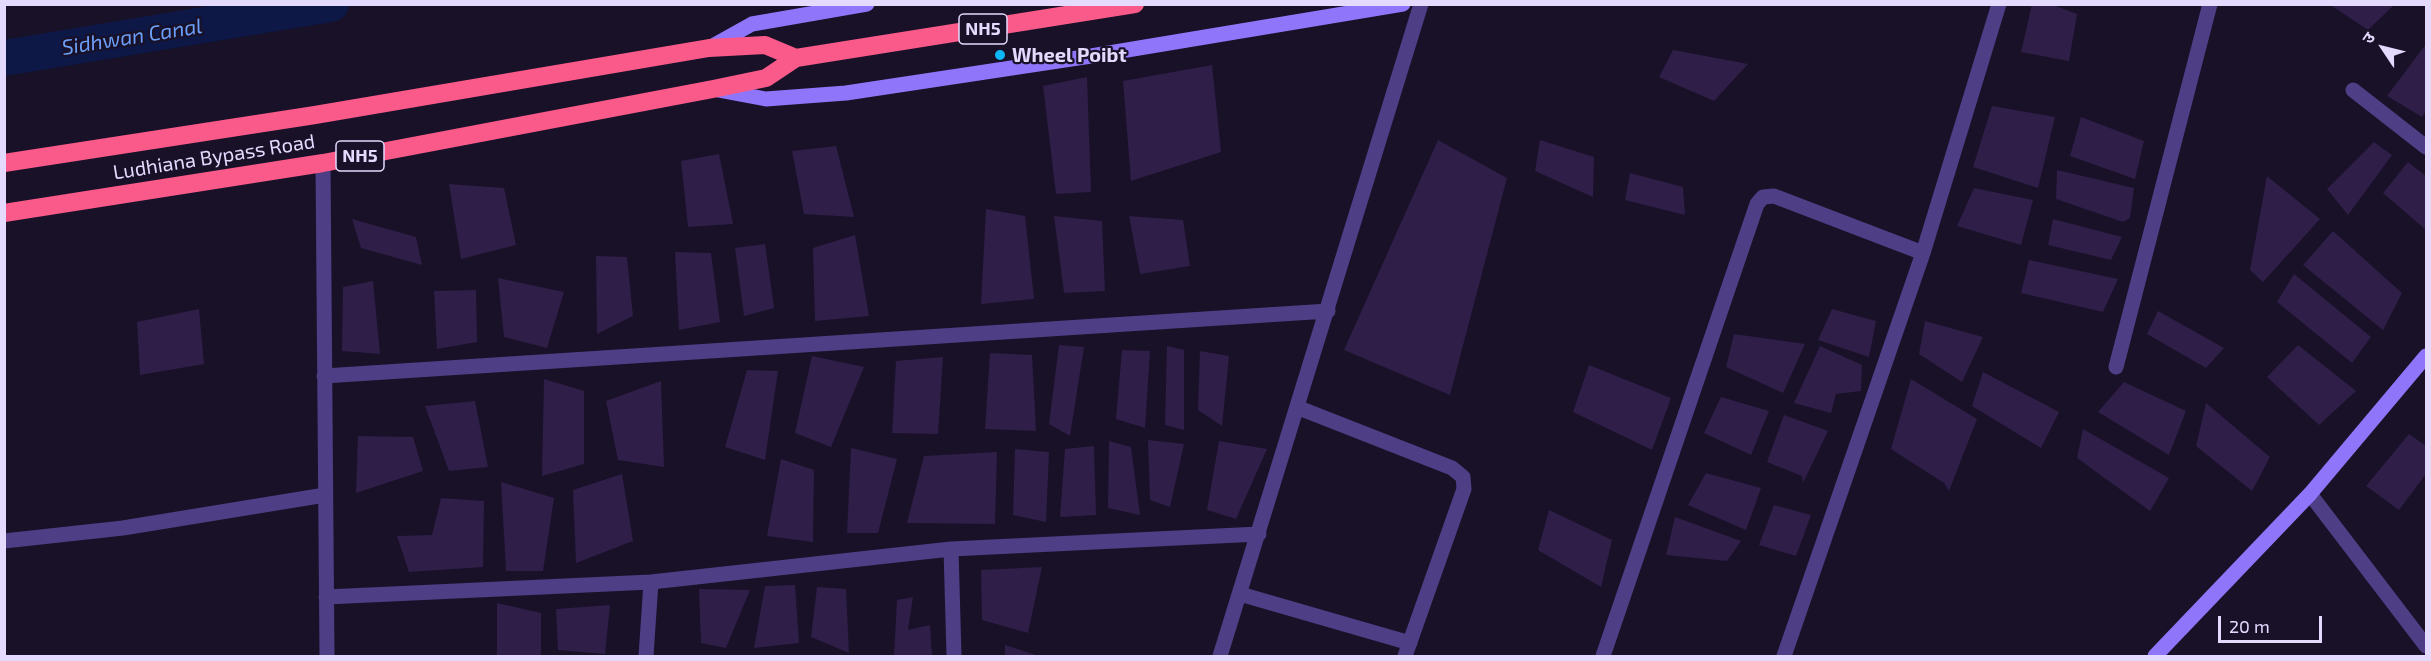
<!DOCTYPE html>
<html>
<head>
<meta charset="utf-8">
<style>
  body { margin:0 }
  #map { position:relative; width:2431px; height:661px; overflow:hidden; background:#191128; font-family:"Exo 2","Noto Sans Devanagari",sans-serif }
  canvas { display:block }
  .frame { position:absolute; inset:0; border:6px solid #e4dafe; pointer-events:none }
  .north { position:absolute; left:2353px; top:18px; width:60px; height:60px; -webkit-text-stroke:4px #191128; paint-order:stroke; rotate:305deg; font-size:16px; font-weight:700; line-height:24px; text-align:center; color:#e4dafe }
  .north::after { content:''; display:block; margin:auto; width:21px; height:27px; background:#e4dafe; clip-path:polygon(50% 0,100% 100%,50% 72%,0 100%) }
  .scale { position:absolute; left:2218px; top:616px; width:104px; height:27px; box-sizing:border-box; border:3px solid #e4dafe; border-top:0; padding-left:8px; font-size:18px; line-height:21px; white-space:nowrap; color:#e4dafe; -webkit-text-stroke:4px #191128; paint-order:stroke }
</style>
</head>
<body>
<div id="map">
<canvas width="2431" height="661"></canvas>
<div class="frame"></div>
<div class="north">उ</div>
<div class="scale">20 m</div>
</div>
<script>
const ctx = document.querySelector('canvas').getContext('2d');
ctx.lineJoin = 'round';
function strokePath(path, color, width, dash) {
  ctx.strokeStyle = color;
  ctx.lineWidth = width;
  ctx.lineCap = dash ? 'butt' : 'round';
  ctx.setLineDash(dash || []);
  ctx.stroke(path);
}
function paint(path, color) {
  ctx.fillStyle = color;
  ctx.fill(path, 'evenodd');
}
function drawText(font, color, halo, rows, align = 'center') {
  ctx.font = font + ' "Exo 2",sans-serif';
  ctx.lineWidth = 4.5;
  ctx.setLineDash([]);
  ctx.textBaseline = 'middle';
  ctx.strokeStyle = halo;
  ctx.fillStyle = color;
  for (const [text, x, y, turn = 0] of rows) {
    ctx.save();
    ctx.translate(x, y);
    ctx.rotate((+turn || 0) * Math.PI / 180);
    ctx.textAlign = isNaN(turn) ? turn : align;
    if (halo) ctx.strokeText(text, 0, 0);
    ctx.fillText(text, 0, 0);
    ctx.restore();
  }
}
const canal = new Path2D(`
  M 4,58 L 331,4`);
const building = new Path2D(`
  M 2032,4 L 2050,4 L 2077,14 L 2069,61 L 2021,52 Z
  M 2329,4 L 2395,4 L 2368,30 Z
  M 2426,44 L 2426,111 L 2422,117 L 2387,96 Z
  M 1673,50 L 1748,64 L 1714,101 L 1659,77 Z
  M 1212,65 L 1221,152 L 1131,181 L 1123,81 Z
  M 1087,77 L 1091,192 L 1056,194 L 1043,86 Z
  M 1992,106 L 2055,117 L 2038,188 L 1973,167 Z
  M 2081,117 L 2144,141 L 2135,179 L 2070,156 Z
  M 1438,140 L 1507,178 L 1450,395 L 1344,350 Z
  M 1540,140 L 1594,157 L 1593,197 L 1535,171 Z
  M 2374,142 L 2392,155 L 2348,215 L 2327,189 Z
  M 836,146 L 854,217 L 804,214 L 792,151 Z
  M 719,154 L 733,224 L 688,227 L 681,161 Z
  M 2408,162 L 2426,176 L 2426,230 L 2383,193 Z
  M 2057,170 L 2134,188 L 2130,218 L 2123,222 L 2056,199 Z
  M 1630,173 L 1683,187 L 1685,215 L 1625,200 Z
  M 2267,176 L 2320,219 L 2263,282 L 2250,270 Z
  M 449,184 L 504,188 L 516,245 L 461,259 Z
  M 1974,188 L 2033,200 L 2021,245 L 1957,226 Z
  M 986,209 L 1025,216 L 1034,299 L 981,304 Z
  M 1054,216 L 1102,221 L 1105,291 L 1064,293 Z
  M 1129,216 L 1183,220 L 1190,266 L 1140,274 Z
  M 352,219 L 416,237 L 422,265 L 361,248 Z
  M 2053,219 L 2122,237 L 2111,260 L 2048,245 Z
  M 2333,231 L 2402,293 L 2383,330 L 2303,265 Z
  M 855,235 L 869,316 L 815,321 L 813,248 Z
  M 765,244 L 774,308 L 744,316 L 735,248 Z
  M 675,252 L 711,253 L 720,322 L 679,330 Z
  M 596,256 L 627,257 L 633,316 L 597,334 Z
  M 2029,260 L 2118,279 L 2103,312 L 2021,293 Z
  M 2294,274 L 2371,337 L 2352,363 L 2277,302 Z
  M 498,278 L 564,292 L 547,348 L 504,337 Z
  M 373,281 L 380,354 L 342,351 L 343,287 Z
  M 476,290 L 477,342 L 437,349 L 434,291 Z
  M 199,309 L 204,364 L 140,375 L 137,322 Z
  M 1832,309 L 1876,321 L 1869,357 L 1818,340 Z
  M 2158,311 L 2224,348 L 2206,368 L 2147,334 Z
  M 1925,321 L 1983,337 L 1962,382 L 1919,354 Z
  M 1734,334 L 1805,344 L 1783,393 L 1726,367 Z
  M 1059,345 L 1084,347 L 1070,436 L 1049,424 Z
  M 2298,345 L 2356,391 L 2319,425 L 2267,377 Z
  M 1167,346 L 1184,350 L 1184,430 L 1165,425 Z
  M 1820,346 L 1862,365 L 1861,391 L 1836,394 L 1831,413 L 1794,403 Z
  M 1122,350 L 1150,351 L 1145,428 L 1116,419 Z
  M 1200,351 L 1229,356 L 1222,426 L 1198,410 Z
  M 990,353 L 1032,355 L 1036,431 L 985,429 Z
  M 812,356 L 864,367 L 831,447 L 795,433 Z
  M 943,357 L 938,434 L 892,433 L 896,361 Z
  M 1589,365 L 1671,398 L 1652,450 L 1573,412 Z
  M 747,370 L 778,371 L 765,460 L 725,447 Z
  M 1983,372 L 2059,412 L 2041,448 L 1972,406 Z
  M 544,379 L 584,391 L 584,464 L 542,476 Z
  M 1911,379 L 1977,419 L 1949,491 L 1944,483 L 1891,449 Z
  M 661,381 L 664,467 L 618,460 L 606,401 Z
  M 2124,382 L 2186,411 L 2169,455 L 2098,412 Z
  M 1721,397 L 1769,411 L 1751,455 L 1704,433 Z
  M 475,401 L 488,467 L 449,471 L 425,406 Z
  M 2206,403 L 2270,457 L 2252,491 L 2196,446 Z
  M 1784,415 L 1828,431 L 1803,483 L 1802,476 L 1767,462 Z
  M 2083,429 L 2169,478 L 2150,511 L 2077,458 Z
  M 2409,434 L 2426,446 L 2426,474 L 2399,510 L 2366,486 Z
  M 358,436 L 413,437 L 423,471 L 356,493 Z
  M 1148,440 L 1184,444 L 1170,507 L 1150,500 Z
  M 1109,441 L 1131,447 L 1140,515 L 1108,508 Z
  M 1219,441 L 1267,449 L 1236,519 L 1207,510 Z
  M 1094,446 L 1096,515 L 1060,517 L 1065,449 Z
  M 851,448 L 897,459 L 878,533 L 847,533 Z
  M 1015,449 L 1049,452 L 1046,522 L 1013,515 Z
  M 997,452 L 995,524 L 907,523 L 924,456 Z
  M 781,459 L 814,470 L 813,542 L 767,536 Z
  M 1706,473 L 1761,488 L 1746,530 L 1688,505 Z
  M 622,474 L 633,541 L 576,563 L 573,490 Z
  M 501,482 L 554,498 L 543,571 L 506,571 Z
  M 441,498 L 484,501 L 483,567 L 409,572 L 397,536 L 432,535 Z
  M 1774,505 L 1811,515 L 1796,556 L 1759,545 Z
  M 1549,510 L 1612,540 L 1601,587 L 1538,550 Z
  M 1675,517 L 1741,541 L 1727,561 L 1666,555 Z
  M 1042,567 L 1028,633 L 982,620 L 981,570 Z
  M 795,585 L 799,643 L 754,648 L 765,586 Z
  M 817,587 L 846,589 L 849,653 L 811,637 Z
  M 699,589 L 750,590 L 726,648 L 701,643 Z
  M 913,597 L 908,630 L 930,625 L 932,656 L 894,656 L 897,600 Z
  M 497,603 L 541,613 L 541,656 L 497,656 Z
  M 610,605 L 605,654 L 558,650 L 556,609 Z
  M 1005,645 L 1039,656 L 1005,656 Z`);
const street = new Path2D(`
  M 2353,90 L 2426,147
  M 323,163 L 327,656
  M 2116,367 L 2210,4
  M 324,376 L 1328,311
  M 1299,408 L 1452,468 L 1463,477 L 1464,489 L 1405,656
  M 2310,494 L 2426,646
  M 4,541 L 123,528 L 325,495
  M 951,549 L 954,656
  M 1240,594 L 1410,643
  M 326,597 L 651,582 L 951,549 L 1259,534
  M 646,656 L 651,582
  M 1220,656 L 1421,4
  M 1603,656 L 1757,204 L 1763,197 L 1774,196 L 1923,253 L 1999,4
  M 1784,656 L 1923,253`);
const secondary = new Path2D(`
  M 709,48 L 752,24 L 867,4
  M 718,90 L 766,99 L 846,93 L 1091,56 L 1403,4
  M 2155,656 L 2310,494 L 2426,356`);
const highway = new Path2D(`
  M 4,163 L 315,115 L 709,48 L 765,45 L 796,58
  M 4,213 L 323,163 L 713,89 L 766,78 L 796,58 L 1135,4`);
const markers = [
  [1000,55,6,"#0eb6f6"]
];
const shields = [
  [983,29,48],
  [360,156,48]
];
const shieldNames = [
  ["NH5",983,29],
  ["NH5",360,156]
];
const poiNames = [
  ["Wheel Poibt",1012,55]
];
const streetNames = [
  ["Ludhiana Bypass Road",214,157,-9]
];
const waterNames = [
  ["Sidhwan Canal",132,37,-9]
];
strokePath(canal, '#0d1846', 36);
paint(building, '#2e1e48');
strokePath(street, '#4d3e85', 15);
strokePath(secondary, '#8f75fa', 15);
strokePath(highway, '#f95a8a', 18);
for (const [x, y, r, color] of markers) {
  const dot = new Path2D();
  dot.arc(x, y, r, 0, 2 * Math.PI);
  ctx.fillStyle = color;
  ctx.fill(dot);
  strokePath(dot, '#191128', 2);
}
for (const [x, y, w] of shields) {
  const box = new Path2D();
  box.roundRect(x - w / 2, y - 15, w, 30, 4.5);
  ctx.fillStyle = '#191128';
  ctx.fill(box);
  strokePath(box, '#e4dafe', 1.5);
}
drawText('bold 18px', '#e4dafe', null, shieldNames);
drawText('bold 20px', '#e4dafe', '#191128', poiNames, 'left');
drawText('20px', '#e4dafe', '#191128', streetNames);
drawText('italic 21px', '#6c9ff9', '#191128', waterNames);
</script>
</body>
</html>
